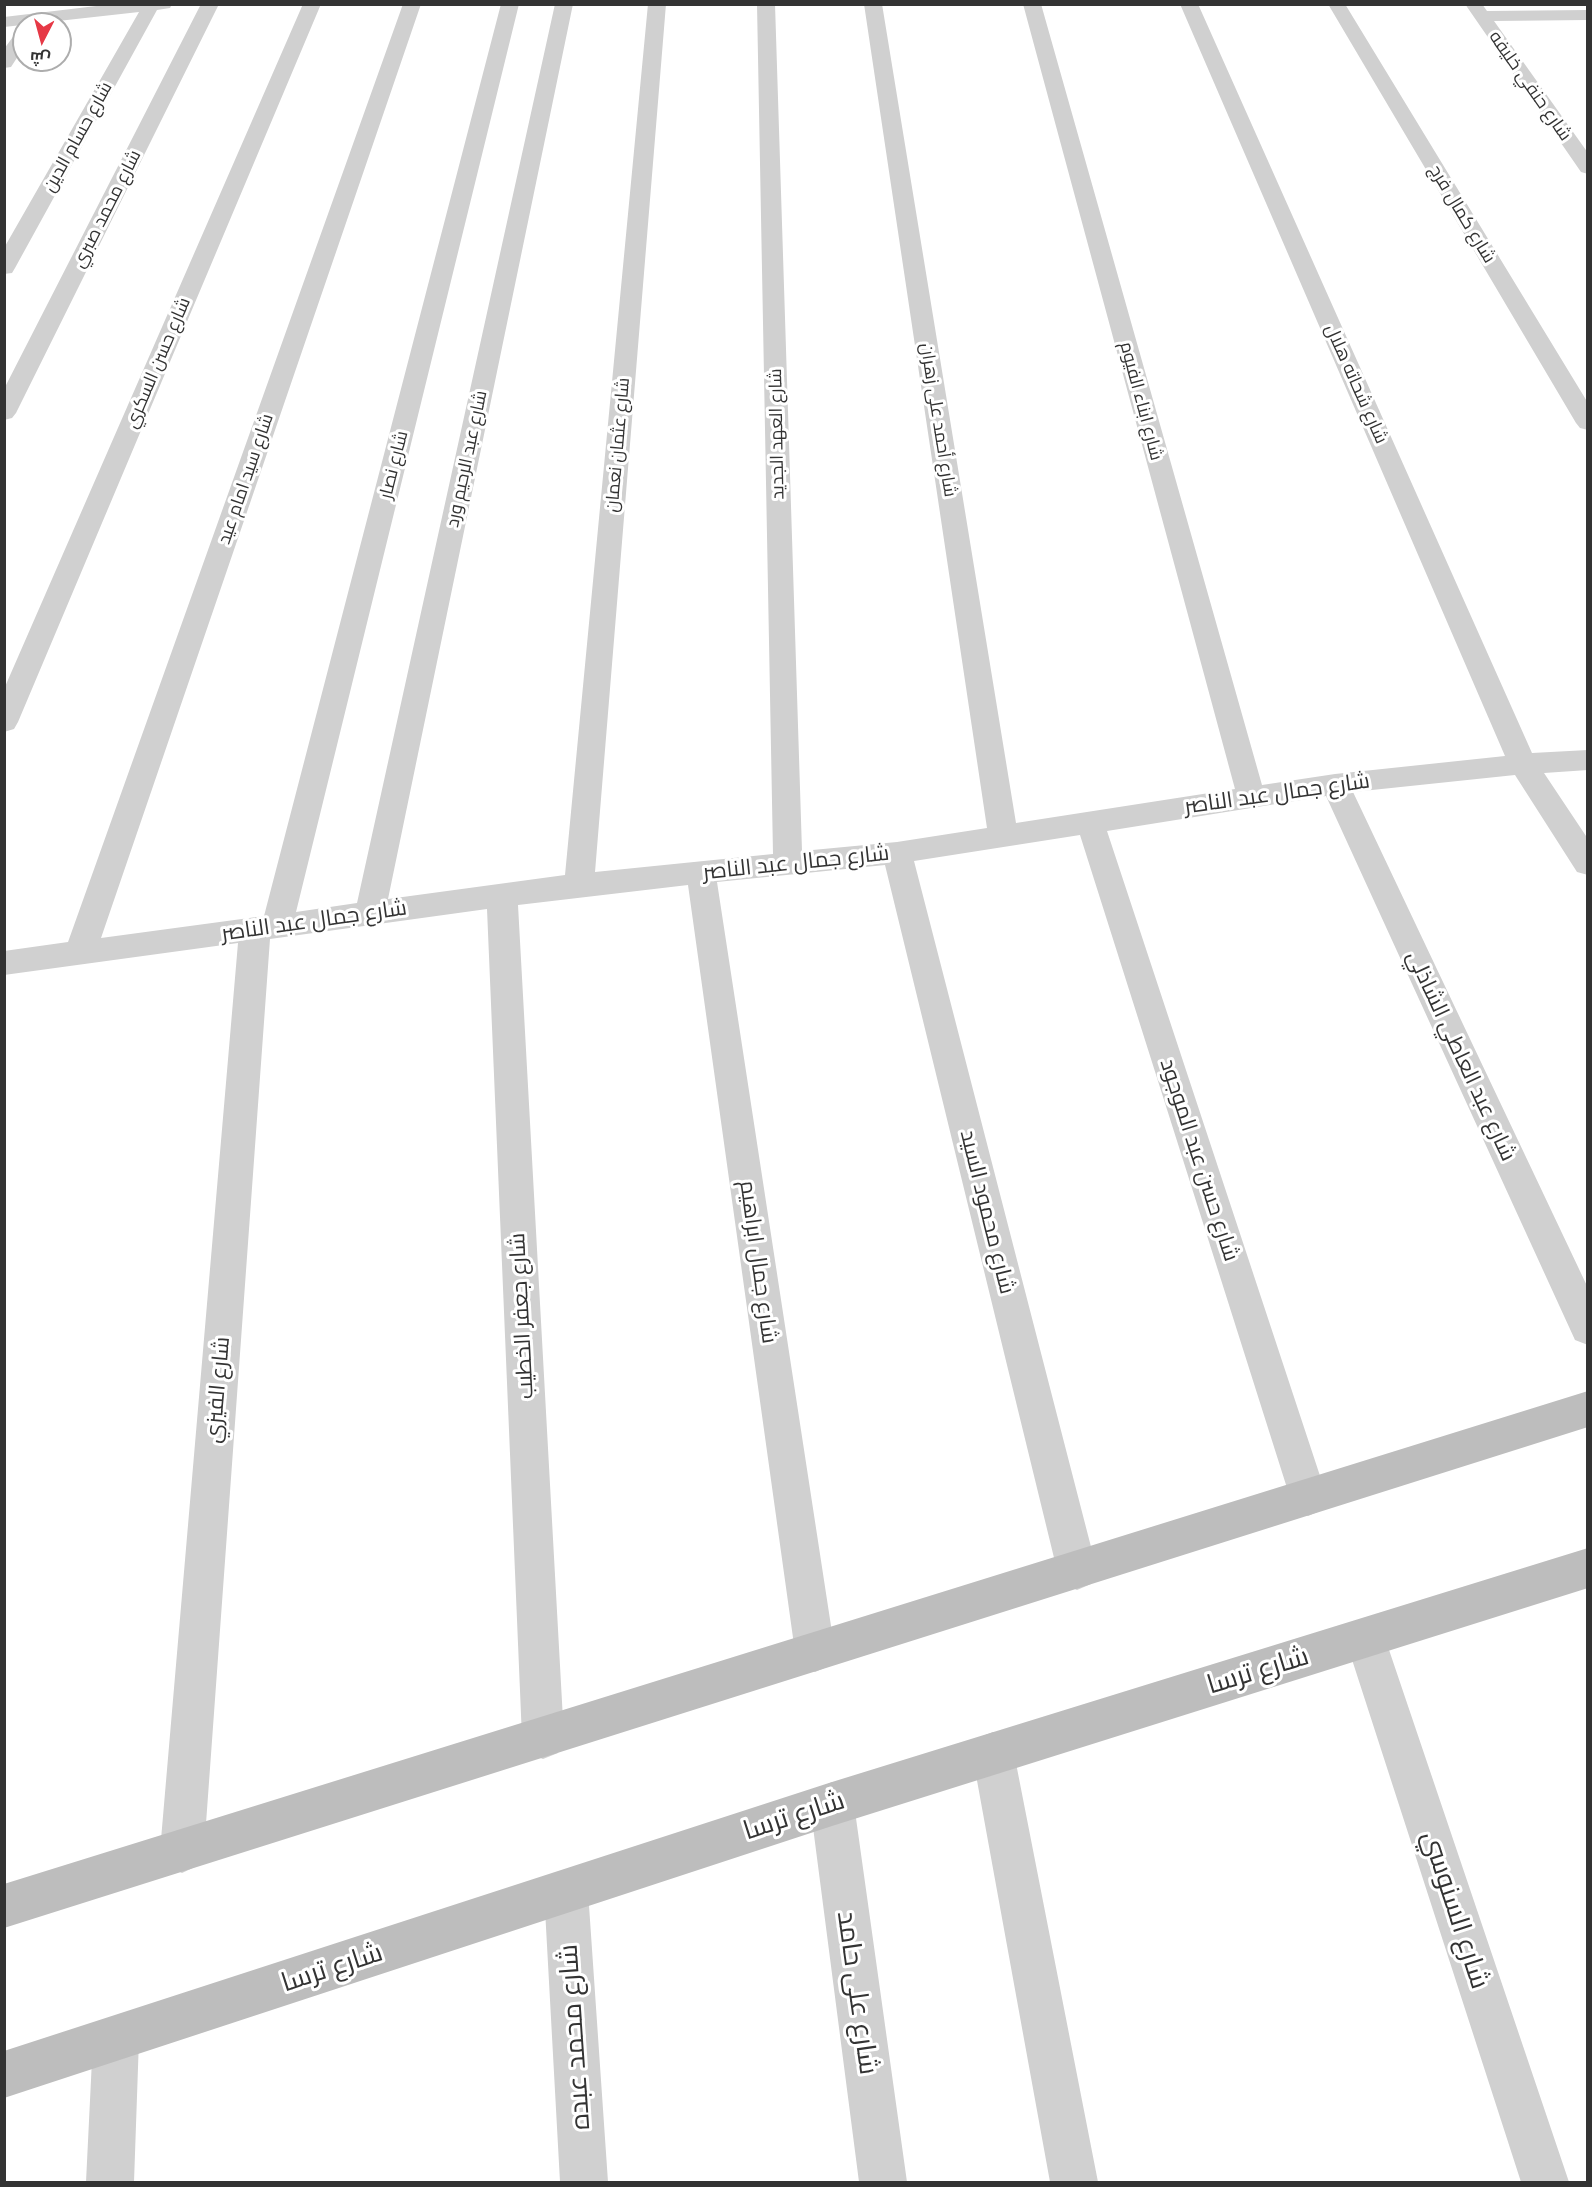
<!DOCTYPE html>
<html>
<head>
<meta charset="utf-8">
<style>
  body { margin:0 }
  #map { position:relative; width:1592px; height:2187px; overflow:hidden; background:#fff; font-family:Figtree,Cairo,sans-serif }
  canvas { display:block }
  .frame { position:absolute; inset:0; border:6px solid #333; pointer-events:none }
  .north { position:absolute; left:12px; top:12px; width:60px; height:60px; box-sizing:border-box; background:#fff; border:2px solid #adadad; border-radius:50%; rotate:186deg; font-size:16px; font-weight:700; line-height:24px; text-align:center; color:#333 }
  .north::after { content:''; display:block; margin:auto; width:21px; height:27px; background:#e63946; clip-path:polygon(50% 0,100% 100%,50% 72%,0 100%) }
</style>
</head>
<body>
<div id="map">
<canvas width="1592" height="2187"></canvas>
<div class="frame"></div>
<div class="north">ش</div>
</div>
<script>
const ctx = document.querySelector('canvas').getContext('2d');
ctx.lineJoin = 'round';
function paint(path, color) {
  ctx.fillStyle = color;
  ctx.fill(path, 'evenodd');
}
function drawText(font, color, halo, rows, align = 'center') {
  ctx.font = font + ' Figtree,Cairo,sans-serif';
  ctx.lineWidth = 6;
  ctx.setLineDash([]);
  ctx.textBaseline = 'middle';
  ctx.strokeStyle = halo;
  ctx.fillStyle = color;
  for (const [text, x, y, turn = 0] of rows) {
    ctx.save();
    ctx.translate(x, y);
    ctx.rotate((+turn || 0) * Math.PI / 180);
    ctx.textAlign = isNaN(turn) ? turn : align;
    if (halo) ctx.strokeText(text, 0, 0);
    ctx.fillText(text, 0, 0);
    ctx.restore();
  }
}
const minor = new Path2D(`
  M 113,4 L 172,4 L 170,8 L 157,10 L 15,268 L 12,273 L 4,274 L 4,248 L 139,12 L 4,27 L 4,17 Z
  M 201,4 L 219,4 L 16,413 L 12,418 L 4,420 L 4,389 Z
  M 303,4 L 321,4 L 18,722 L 14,729 L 4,732 L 4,689 Z
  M 403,4 L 421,4 L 101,938 L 264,916 L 501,4 L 519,4 L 296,912 L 357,903 L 555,4 L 573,4 L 388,899 L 565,875 L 648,4 L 666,4 L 595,872 L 773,854 L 757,4 L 775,4 L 802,851 L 897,842 L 987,828 L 864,4 L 882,4 L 1016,823 L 1235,789 L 1023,4 L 1041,4 L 1262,785 L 1335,774 L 1505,756 L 1180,4 L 1198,4 L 1532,753 L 1588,750 L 1588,770 L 1544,773 L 1588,839 L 1588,875 L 1577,872 L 1515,775 L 1353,792 L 1588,1288 L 1588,1345 L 1575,1340 L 1326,796 L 1107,831 L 1327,1497 L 1322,1510 L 1308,1516 L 1294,1510 L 1080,835 L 914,861 L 1097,1570 L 1091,1584 L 1077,1590 L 1063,1584 L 1057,1570 L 885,865 L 717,882 L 835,1652 L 829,1666 L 815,1672 L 801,1666 L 795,1652 L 688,885 L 518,905 L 564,1738 L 558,1753 L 543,1759 L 528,1753 L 522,1738 L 487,909 L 270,939 L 204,1851 L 197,1866 L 182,1873 L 167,1866 L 160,1851 L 238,943 L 4,975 L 4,951 L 68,942 Z
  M 1328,4 L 1345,4 L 1588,403 L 1588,430 L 1580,428 L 1576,423 Z
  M 1465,4 L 1482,4 L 1487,11 L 1588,10 L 1588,20 L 1494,21 L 1588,153 L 1588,174 L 1581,172 Z
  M 24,29 L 24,47 L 11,67 L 4,68 L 4,49 L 18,30 Z
  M 1365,1618 L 1379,1624 L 1385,1638 L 1569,2182 L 1521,2182 L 1345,1638 L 1351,1624 Z
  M 993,1732 L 1008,1738 L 1014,1753 L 1098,2182 L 1050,2182 L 972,1753 L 978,1738 Z
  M 832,1782 L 847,1789 L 854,1804 L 907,2182 L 859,2182 L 810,1804 L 817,1789 Z
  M 566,1869 L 582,1875 L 588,1891 L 608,2182 L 560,2182 L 544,1891 L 550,1875 Z
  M 116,2016 L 132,2023 L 139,2039 L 134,2182 L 86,2182 L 93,2039 L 100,2023 Z`);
const secondary = new Path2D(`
  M 1588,1391 L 1588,1427 L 4,1928 L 4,1884 Z
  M 1588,1548 L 1588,1588 L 832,1826 L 4,2098 L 4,2051 L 832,1782 Z`);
const farStreetnames = [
  ["شارع حنفي خليفه",1530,86,55],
  ["شارع حسام الدين",78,137,-61],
  ["شارع محمد صبري",107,209,-63],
  ["شارع كمال فرج",1462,214,59],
  ["شارع حسن السكري",158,363,-67],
  ["شارع شحاته هلال",1356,384,66],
  ["شارع ابناء الفيوم",1141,401,75],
  ["شارع أحمد على زهران",938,420,81],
  ["شارع العهد الجديد",777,434,-91],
  ["شارع عثمان نعمان",618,445,-85],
  ["شارع عبد الرحيم ورد",467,459,-78],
  ["شارع نصار",394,465,-76],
  ["شارع سيد امام عيد",246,479,-71]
];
const streetNames = [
  ["شارع جمال عبد الناصر",1277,794,-8],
  ["شارع جمال عبد الناصر",796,863,-6],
  ["شارع جمال عبد الناصر",314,921,-8],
  ["شارع عبد العاطي الشاذلي",1461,1056,65],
  ["شارع حسن عبد الموجود",1199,1160,72],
  ["شارع محمود السيد",987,1212,76],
  ["شارع جمال ابراهيم",758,1262,82],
  ["شارع جعفر الخطيب",522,1316,-93],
  ["شارع الفيزي",218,1390,-85]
];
const nearStreetnames = [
  ["شارع ترسا",1258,1671,-17],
  ["شارع ترسا",794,1816,-18],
  ["شارع السنوسي",1455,1910,72],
  ["شارع ترسا",332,1968,-18],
  ["شارع على حامد",857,1993,82],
  ["شارع محمد عبده",575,2037,-94]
];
paint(minor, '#d0d0d0');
paint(secondary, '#bdbdbd');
drawText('18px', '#333', '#fff', farStreetnames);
drawText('22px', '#333', '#fff', streetNames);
drawText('27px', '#333', '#fff', nearStreetnames);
</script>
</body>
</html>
